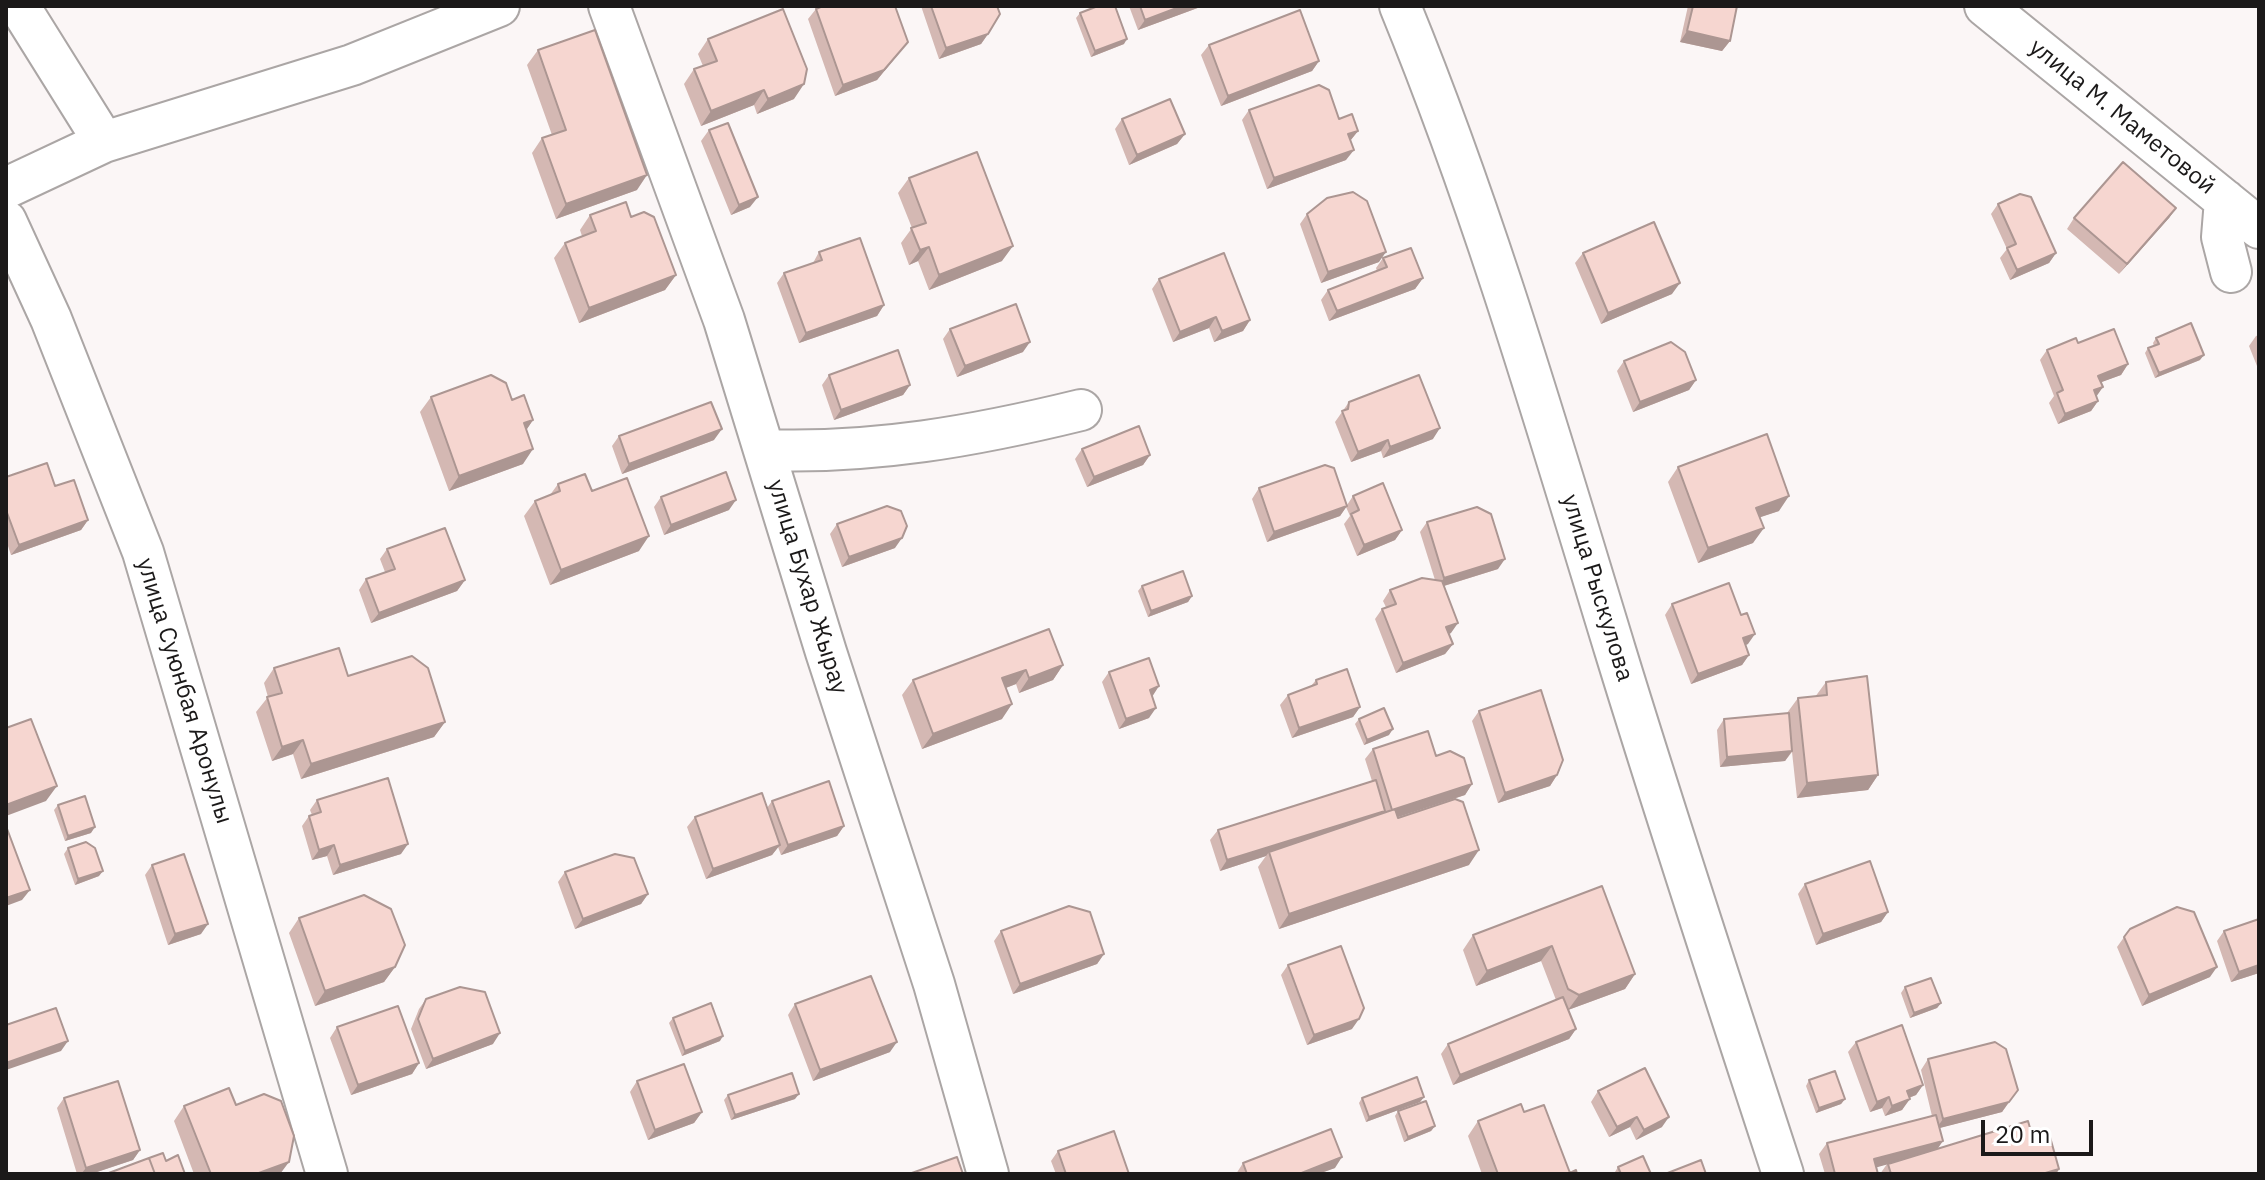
<!DOCTYPE html>
<html>
<head>
<meta charset="utf-8">
<style>
  body { margin:0 }
  #map { position:relative; width:2265px; height:1180px; overflow:hidden; background:#fbf6f6; font-family:"IBM Plex Sans",sans-serif }
  canvas { display:block }
  .frame { position:absolute; inset:0; border:8px solid #1b1919; pointer-events:none }
  .scale { position:absolute; left:1981px; top:1120px; width:112px; height:36px; box-sizing:border-box; border:4px solid #1b1919; border-top:0; padding-left:10px; font-size:24px; line-height:28px; white-space:nowrap; color:#1b1919; -webkit-text-stroke:6px #fff; paint-order:stroke }
</style>
</head>
<body>
<div id="map">
<canvas width="2265" height="1180"></canvas>
<div class="frame"></div>
<div class="scale">20 m</div>
</div>
<script>
const ctx = document.querySelector('canvas').getContext('2d');
ctx.lineJoin = 'round';
function strokePath(path, color, width, dash) {
  ctx.strokeStyle = color;
  ctx.lineWidth = width;
  ctx.lineCap = dash ? 'butt' : 'round';
  ctx.setLineDash(dash || []);
  ctx.stroke(path);
}
function paint(path, color) {
  ctx.fillStyle = color;
  ctx.fill(path, 'evenodd');
}
function drawText(font, color, halo, rows, align = 'center') {
  ctx.font = font + ' "IBM Plex Sans",sans-serif';
  ctx.lineWidth = 6;
  ctx.setLineDash([]);
  ctx.textBaseline = 'middle';
  ctx.strokeStyle = halo;
  ctx.fillStyle = color;
  for (const [text, x, y, turn = 0] of rows) {
    ctx.save();
    ctx.translate(x, y);
    ctx.rotate((+turn || 0) * Math.PI / 180);
    ctx.textAlign = isNaN(turn) ? turn : align;
    if (halo) ctx.strokeText(text, 0, 0);
    ctx.fillText(text, 0, 0);
    ctx.restore();
  }
}
const minor = new Path2D(`
  M 19,6 L 104,142
  M 609,6 L 724,320 L 826,652 L 934,984 L 988,1174
  M 1400,6 C 1486,216 1549,434 1615,650 C 1669,826 1726,1000 1783,1174
  M 1985,6 L 2259,228
  M 6,188 L 104,142 L 352,65 L 499,6
  M 2225,200 L 2222,237 L 2231,272
  M 6,221 L 51,319 L 143,552 L 327,1174
  M 764,450 C 873,454 975,436 1081,410`);
const wall = new Path2D(`
  M 921,6 L 997,6 L 988,34 L 981,44 L 939,59 Z
  M 1129,6 L 1203,6 L 1138,30 Z
  M 1688,6 L 1737,6 L 1730,41 L 1722,51 L 1680,42 Z
  M 816,9 L 908,42 L 877,80 L 835,96 L 808,19 Z
  M 1080,13 L 1124,44 L 1091,57 L 1076,18 Z
  M 708,39 L 794,99 L 757,114 L 754,105 L 701,126 L 684,84 L 694,69 L 703,66 L 698,54 Z
  M 1209,45 L 1319,61 L 1312,71 L 1221,106 L 1201,55 Z
  M 538,50 L 637,190 L 556,219 L 532,153 L 542,138 L 552,135 L 527,65 Z
  M 1249,110 L 1339,119 L 1358,131 L 1350,141 L 1346,160 L 1267,189 L 1242,120 Z
  M 1122,119 L 1185,134 L 1177,144 L 1129,165 L 1115,129 Z
  M 709,130 L 750,207 L 731,215 L 701,141 Z
  M 909,178 L 1002,261 L 929,290 L 918,261 L 909,265 L 901,243 L 912,228 L 898,193 Z
  M 1998,204 L 2056,253 L 2049,263 L 2010,280 L 2000,258 L 2007,249 L 1991,214 Z
  M 2176,208 L 2169,218 L 2119,274 L 2067,229 L 2074,218 Z
  M 1307,214 L 1379,262 L 1321,283 L 1300,224 Z
  M 590,215 L 631,217 L 676,275 L 665,290 L 579,323 L 554,258 L 565,243 L 582,236 L 580,230 Z
  M 819,252 L 884,305 L 877,316 L 799,343 L 777,283 L 784,273 L 813,263 Z
  M 1583,253 L 1672,294 L 1601,324 L 1575,263 Z
  M 1383,258 L 1423,278 L 1415,289 L 1329,321 L 1321,300 L 1328,290 L 1377,271 L 1376,268 Z
  M 1159,279 L 1250,320 L 1243,331 L 1214,342 L 1209,328 L 1173,342 L 1152,289 Z
  M 950,329 L 1023,352 L 957,377 L 943,339 Z
  M 2259,335 L 2259,371 L 2249,346 L 2256,336 Z
  M 2156,338 L 2200,360 L 2155,378 L 2145,353 L 2148,348 L 2154,346 L 2153,343 Z
  M 2078,343 L 2128,364 L 2121,375 L 2101,382 L 2096,396 L 2098,401 L 2091,411 L 2058,424 L 2049,403 L 2054,396 L 2040,360 L 2047,350 Z
  M 1624,361 L 1696,380 L 1689,390 L 1633,412 L 1617,371 Z
  M 829,375 L 910,385 L 903,395 L 834,420 L 822,385 Z
  M 431,397 L 512,400 L 533,420 L 526,430 L 523,464 L 449,491 L 420,412 Z
  M 1349,402 L 1433,439 L 1383,458 L 1381,451 L 1351,462 L 1335,422 Z
  M 619,436 L 714,440 L 622,474 L 612,446 Z
  M 1082,449 L 1150,455 L 1143,465 L 1087,487 L 1075,459 Z
  M 1678,467 L 1779,511 L 1760,517 L 1753,543 L 1698,563 L 1668,482 Z
  M 6,477 L 55,486 L 88,520 L 81,530 L 11,555 L 6,540 Z
  M 558,484 L 592,491 L 639,551 L 550,585 L 524,516 L 535,501 L 550,495 Z
  M 1259,488 L 1347,505 L 1353,496 L 1402,530 L 1395,540 L 1357,556 L 1344,524 L 1350,516 L 1346,507 L 1340,516 L 1267,542 L 1252,499 Z
  M 661,497 L 729,510 L 664,535 L 654,507 Z
  M 1427,522 L 1498,569 L 1444,586 L 1451,633 L 1449,634 L 1453,644 L 1445,654 L 1396,673 L 1375,619 L 1382,609 L 1386,607 L 1383,601 L 1390,590 L 1435,580 L 1420,532 Z
  M 837,524 L 895,548 L 842,567 L 830,534 Z
  M 387,549 L 465,580 L 457,591 L 371,623 L 359,590 L 366,579 L 385,572 L 380,559 Z
  M 1142,586 L 1192,596 L 1188,602 L 1148,617 L 1138,591 Z
  M 1672,604 L 1748,644 L 1745,645 L 1749,655 L 1742,665 L 1691,684 L 1665,615 Z
  M 1063,665 L 1053,680 L 1019,693 L 1016,684 L 1006,688 L 1002,719 L 922,749 L 902,695 L 913,680 Z
  M 274,668 L 348,676 L 445,722 L 434,737 L 301,779 L 293,754 L 272,761 L 256,712 L 268,697 L 264,683 Z
  M 1109,672 L 1152,697 L 1149,718 L 1119,729 L 1102,682 Z
  M 1316,680 L 1360,707 L 1353,717 L 1292,738 L 1280,705 L 1288,695 L 1311,686 Z
  M 1826,682 L 1878,775 L 1868,790 L 1797,798 L 1792,752 L 1785,761 L 1720,767 L 1717,730 L 1724,719 L 1787,713 L 1798,698 L 1815,697 Z
  M 1479,711 L 1557,775 L 1550,786 L 1498,803 L 1472,721 Z
  M 1359,719 L 1389,735 L 1364,745 L 1355,724 Z
  M 1373,749 L 1436,756 L 1472,784 L 1465,795 L 1398,817 L 1398,818 L 1469,865 L 1279,929 L 1258,867 L 1266,856 L 1220,871 L 1210,840 L 1218,830 L 1372,781 L 1365,759 Z
  M 317,800 L 401,854 L 333,875 L 327,856 L 312,860 L 302,826 L 309,816 L 312,815 L 310,810 Z
  M 772,801 L 844,826 L 837,836 L 781,855 L 778,847 L 772,855 L 706,879 L 687,827 L 695,817 L 767,808 Z
  M 58,805 L 91,833 L 65,841 L 54,810 Z
  M 68,848 L 99,876 L 75,885 L 64,854 Z
  M 152,865 L 201,934 L 168,945 L 145,875 Z
  M 565,872 L 648,894 L 641,904 L 575,929 L 558,882 Z
  M 1805,884 L 1888,912 L 1881,922 L 1816,945 L 1798,894 Z
  M 1602,886 L 1635,974 L 1625,989 L 1568,1010 L 1576,1029 L 1569,1039 L 1453,1085 L 1441,1054 L 1448,1044 L 1556,1000 L 1541,961 L 1476,986 L 1463,950 L 1473,935 Z
  M 299,918 L 395,967 L 384,982 L 315,1006 L 289,933 Z
  M 2259,919 L 2259,973 L 2231,982 L 2217,941 L 2224,931 Z
  M 2130,929 L 2210,977 L 2142,1006 L 2117,947 Z
  M 1001,931 L 1104,954 L 1097,964 L 1013,994 L 994,941 Z
  M 1288,965 L 1352,1029 L 1307,1045 L 1281,975 Z
  M 1905,987 L 1941,1003 L 1937,1008 L 1910,1018 L 1901,993 Z
  M 426,999 L 493,1044 L 426,1069 L 411,1029 L 419,1009 Z
  M 795,1004 L 890,1052 L 813,1081 L 788,1015 Z
  M 673,1018 L 720,1041 L 682,1056 L 669,1023 Z
  M 337,1027 L 419,1063 L 412,1074 L 351,1095 L 330,1038 Z
  M 1856,1042 L 1923,1085 L 1916,1095 L 1909,1098 L 1902,1110 L 1885,1116 L 1882,1108 L 1870,1112 L 1848,1052 Z
  M 1928,1059 L 2018,1090 L 2002,1112 L 1939,1128 L 1938,1148 L 2034,1142 L 2059,1169 L 2056,1174 L 1880,1174 L 1887,1164 L 1876,1167 L 1878,1174 L 1825,1174 L 1819,1154 L 1827,1143 L 1932,1116 L 1921,1070 Z
  M 1809,1080 L 1845,1099 L 1841,1104 L 1816,1113 L 1806,1086 Z
  M 637,1081 L 702,1112 L 694,1123 L 648,1140 L 630,1092 Z
  M 1598,1091 L 1662,1127 L 1636,1140 L 1630,1127 L 1609,1137 L 1591,1102 Z
  M 728,1095 L 795,1099 L 731,1120 L 724,1100 Z
  M 1424,1097 L 1420,1102 L 1366,1122 L 1359,1103 L 1362,1098 Z
  M 64,1098 L 140,1150 L 133,1160 L 91,1174 L 77,1174 L 57,1108 Z
  M 236,1105 L 280,1174 L 194,1174 L 174,1121 L 184,1106 Z
  M 1398,1111 L 1435,1126 L 1431,1131 L 1404,1142 L 1395,1116 Z
  M 1524,1112 L 1570,1173 L 1577,1174 L 1482,1174 L 1468,1136 L 1478,1121 Z
  M 1058,1151 L 1129,1174 L 1056,1174 L 1051,1161 Z
  M 1243,1163 L 1335,1168 L 1318,1174 L 1236,1174 Z
  M 1618,1167 L 1651,1174 L 1615,1174 L 1615,1172 Z`);
const shadedWall = new Path2D(`
  M 1182,6 L 1203,6 L 1138,30 L 1145,20 Z
  M 1687,31 L 1730,41 L 1722,51 L 1680,42 Z
  M 988,34 L 981,44 L 939,59 L 946,48 Z
  M 1127,39 L 1124,44 L 1091,57 L 1095,51 Z
  M 908,42 L 877,80 L 835,96 L 843,85 Z
  M 1319,61 L 1312,71 L 1221,106 L 1228,96 Z
  M 804,84 L 794,99 L 757,114 L 768,99 Z
  M 764,90 L 754,105 L 701,126 L 711,111 Z
  M 1358,131 L 1350,141 L 1348,134 Z
  M 1185,134 L 1177,144 L 1129,165 L 1137,155 Z
  M 1354,150 L 1346,160 L 1267,189 L 1274,178 Z
  M 647,175 L 637,190 L 556,219 L 566,204 Z
  M 758,197 L 750,207 L 731,215 L 739,205 Z
  M 2176,208 L 2169,218 L 2119,274 L 2127,264 Z
  M 1013,246 L 1002,261 L 929,290 L 939,275 Z
  M 929,247 L 918,261 L 909,265 L 920,250 Z
  M 1386,252 L 1379,262 L 1321,283 L 1328,272 Z
  M 2056,253 L 2049,263 L 2010,280 L 2017,270 Z
  M 676,275 L 665,290 L 579,323 L 589,308 Z
  M 1423,278 L 1415,289 L 1329,321 L 1337,311 Z
  M 1680,283 L 1672,294 L 1601,324 L 1608,313 Z
  M 884,305 L 877,316 L 799,343 L 806,333 Z
  M 1216,317 L 1209,328 L 1173,342 L 1180,332 Z
  M 1250,320 L 1243,331 L 1214,342 L 1222,331 Z
  M 1030,342 L 1023,352 L 957,377 L 965,366 Z
  M 2204,355 L 2200,360 L 2155,378 L 2159,373 Z
  M 2128,364 L 2121,375 L 2091,386 L 2098,376 Z
  M 1696,380 L 1689,390 L 1633,412 L 1640,402 Z
  M 910,385 L 903,395 L 834,420 L 841,410 Z
  M 2103,387 L 2096,397 L 2094,390 Z
  M 2098,401 L 2091,411 L 2058,424 L 2065,414 Z
  M 533,420 L 523,435 L 524,423 Z
  M 1440,428 L 1433,439 L 1383,458 L 1390,447 Z
  M 722,429 L 714,440 L 622,474 L 629,464 Z
  M 1388,440 L 1381,451 L 1351,462 L 1358,452 Z
  M 533,449 L 523,464 L 449,491 L 459,476 Z
  M 1150,455 L 1143,465 L 1087,487 L 1094,477 Z
  M 1789,496 L 1779,511 L 1746,522 L 1756,508 Z
  M 736,500 L 729,510 L 664,535 L 671,525 Z
  M 1347,506 L 1340,516 L 1267,542 L 1274,532 Z
  M 88,520 L 81,530 L 11,555 L 19,545 Z
  M 1764,528 L 1753,543 L 1698,563 L 1708,548 Z
  M 1402,530 L 1395,540 L 1357,556 L 1364,545 Z
  M 649,536 L 639,551 L 550,585 L 561,570 Z
  M 902,538 L 895,548 L 842,567 L 849,557 Z
  M 1505,559 L 1498,569 L 1437,588 L 1444,578 Z
  M 465,580 L 457,591 L 371,623 L 379,613 Z
  M 1192,596 L 1188,602 L 1148,617 L 1151,611 Z
  M 1458,623 L 1451,633 L 1439,638 L 1446,627 Z
  M 1755,634 L 1748,644 L 1736,649 L 1743,638 Z
  M 1453,644 L 1445,654 L 1396,673 L 1403,663 Z
  M 1749,655 L 1742,665 L 1691,684 L 1698,674 Z
  M 1063,665 L 1053,680 L 1019,693 L 1029,678 Z
  M 1026,670 L 1016,684 L 992,693 L 1002,678 Z
  M 1159,686 L 1152,697 L 1150,690 Z
  M 1012,704 L 1002,719 L 922,749 L 933,734 Z
  M 1360,707 L 1353,717 L 1292,738 L 1299,728 Z
  M 1156,708 L 1149,718 L 1119,729 L 1126,719 Z
  M 445,722 L 434,737 L 301,779 L 311,764 Z
  M 1393,729 L 1389,735 L 1364,745 L 1367,740 Z
  M 303,740 L 293,754 L 272,761 L 282,747 Z
  M 1792,751 L 1785,761 L 1720,767 L 1727,757 Z
  M 1557,775 L 1550,786 L 1498,803 L 1505,793 Z
  M 1878,775 L 1868,790 L 1797,798 L 1807,783 Z
  M 1472,784 L 1465,795 L 1386,821 L 1393,810 Z
  M 57,786 L 46,801 L 6,816 L 6,805 Z
  M 1385,811 L 1378,821 L 1269,852 L 1266,856 L 1220,871 L 1227,860 Z
  M 844,826 L 837,836 L 781,855 L 788,845 Z
  M 95,827 L 91,833 L 65,841 L 68,836 Z
  M 408,844 L 401,854 L 333,875 L 340,865 Z
  M 334,845 L 327,856 L 312,860 L 319,850 Z
  M 780,845 L 772,855 L 706,879 L 713,869 Z
  M 1479,850 L 1469,865 L 1279,929 L 1289,914 Z
  M 103,871 L 99,876 L 75,885 L 78,879 Z
  M 30,890 L 22,900 L 6,906 L 6,898 Z
  M 648,894 L 641,904 L 575,929 L 583,919 Z
  M 1888,912 L 1881,922 L 1816,945 L 1823,934 Z
  M 208,924 L 201,934 L 168,945 L 175,934 Z
  M 1552,946 L 1541,961 L 1476,986 L 1487,971 Z
  M 1104,954 L 1097,964 L 1013,994 L 1020,984 Z
  M 2259,965 L 2259,973 L 2231,982 L 2239,972 Z
  M 395,967 L 384,982 L 315,1006 L 325,991 Z
  M 2217,967 L 2210,977 L 2142,1006 L 2149,995 Z
  M 1635,974 L 1625,989 L 1568,1010 L 1579,995 Z
  M 1941,1003 L 1937,1008 L 1910,1018 L 1914,1013 Z
  M 1359,1019 L 1352,1029 L 1307,1045 L 1314,1035 Z
  M 1576,1029 L 1569,1039 L 1453,1085 L 1460,1075 Z
  M 500,1033 L 493,1044 L 426,1069 L 433,1059 Z
  M 723,1036 L 720,1041 L 682,1056 L 685,1051 Z
  M 68,1041 L 61,1051 L 6,1070 L 6,1063 Z
  M 897,1042 L 890,1052 L 813,1081 L 820,1070 Z
  M 419,1063 L 412,1074 L 351,1095 L 358,1085 Z
  M 1923,1085 L 1916,1095 L 1900,1101 L 1907,1091 Z
  M 799,1094 L 795,1099 L 731,1120 L 735,1115 Z
  M 1424,1097 L 1420,1102 L 1366,1122 L 1369,1117 Z
  M 1889,1097 L 1882,1108 L 1870,1112 L 1877,1102 Z
  M 1845,1099 L 1841,1104 L 1816,1113 L 1819,1108 Z
  M 1910,1099 L 1902,1110 L 1885,1116 L 1892,1106 Z
  M 2009,1102 L 2002,1112 L 1936,1129 L 1943,1119 Z
  M 702,1112 L 694,1123 L 648,1140 L 655,1130 Z
  M 1637,1117 L 1630,1127 L 1609,1137 L 1617,1127 Z
  M 1669,1117 L 1662,1127 L 1636,1140 L 1644,1130 Z
  M 1435,1126 L 1431,1131 L 1404,1142 L 1408,1137 Z
  M 1943,1141 L 1936,1151 L 1867,1170 L 1874,1159 Z
  M 140,1150 L 133,1160 L 91,1174 L 81,1174 L 86,1168 Z
  M 1342,1157 L 1335,1168 L 1318,1174 L 1299,1174 Z
  M 289,1162 L 280,1174 L 256,1174 Z
  M 2059,1169 L 2056,1174 L 2042,1174 Z`);
const building = new Path2D(`
  M 823,6 L 895,6 L 908,42 L 884,70 L 843,85 L 816,9 Z
  M 931,6 L 997,6 L 1000,14 L 988,34 L 946,48 Z
  M 1098,6 L 1115,6 L 1127,39 L 1095,51 L 1080,13 Z
  M 1140,6 L 1182,6 L 1145,20 Z
  M 1693,6 L 1737,6 L 1730,41 L 1687,31 Z
  M 783,9 L 807,69 L 804,84 L 768,99 L 764,90 L 711,111 L 694,69 L 717,61 L 708,39 Z
  M 1300,10 L 1319,61 L 1228,96 L 1209,45 Z
  M 595,30 L 647,175 L 566,204 L 542,138 L 566,130 L 538,50 Z
  M 1319,85 L 1329,90 L 1339,119 L 1352,114 L 1358,131 L 1348,134 L 1354,150 L 1274,178 L 1249,110 Z
  M 1170,99 L 1185,134 L 1137,155 L 1122,119 Z
  M 728,123 L 758,197 L 739,205 L 709,130 Z
  M 977,152 L 1013,246 L 939,275 L 929,247 L 920,250 L 911,228 L 926,223 L 909,178 Z
  M 2123,162 L 2176,208 L 2127,264 L 2074,218 Z
  M 1353,192 L 1367,201 L 1386,252 L 1328,272 L 1307,214 L 1327,198 Z
  M 2020,194 L 2031,197 L 2056,253 L 2017,270 L 2007,248 L 2016,244 L 1998,204 Z
  M 626,202 L 631,217 L 644,212 L 654,217 L 676,275 L 589,308 L 565,243 L 596,231 L 590,215 Z
  M 1654,222 L 1680,283 L 1608,313 L 1583,253 Z
  M 860,238 L 884,305 L 806,333 L 784,273 L 822,260 L 819,252 Z
  M 1411,248 L 1423,278 L 1337,311 L 1328,290 L 1387,267 L 1383,258 Z
  M 1224,253 L 1250,320 L 1222,331 L 1216,317 L 1180,332 L 1159,279 Z
  M 1016,304 L 1030,342 L 965,366 L 950,329 Z
  M 2191,323 L 2204,355 L 2159,373 L 2148,348 L 2159,344 L 2156,338 Z
  M 2114,329 L 2128,364 L 2098,376 L 2103,387 L 2094,390 L 2098,401 L 2065,414 L 2057,393 L 2063,390 L 2047,350 L 2076,338 L 2078,343 Z
  M 1671,342 L 1685,352 L 1696,380 L 1640,402 L 1624,361 Z
  M 898,350 L 910,385 L 841,410 L 829,375 Z
  M 491,375 L 506,383 L 512,400 L 524,395 L 533,420 L 524,423 L 533,449 L 459,476 L 431,397 Z
  M 1419,375 L 1440,428 L 1390,447 L 1388,440 L 1358,452 L 1342,411 L 1348,409 L 1349,402 Z
  M 711,402 L 722,429 L 629,464 L 619,436 Z
  M 1139,426 L 1150,455 L 1094,477 L 1082,449 Z
  M 1767,434 L 1789,496 L 1756,508 L 1764,528 L 1708,548 L 1678,467 Z
  M 47,463 L 55,486 L 74,480 L 88,520 L 19,545 L 6,510 L 6,477 Z
  M 1325,465 L 1334,468 L 1347,506 L 1274,532 L 1259,488 Z
  M 726,472 L 736,500 L 671,525 L 661,497 Z
  M 585,474 L 592,491 L 627,478 L 649,536 L 561,570 L 535,501 L 560,491 L 558,484 Z
  M 1383,483 L 1402,530 L 1364,545 L 1351,514 L 1359,510 L 1353,496 Z
  M 887,506 L 901,511 L 907,526 L 902,538 L 849,557 L 837,524 Z
  M 1477,507 L 1491,514 L 1505,559 L 1444,578 L 1427,522 Z
  M 445,528 L 465,580 L 379,613 L 366,579 L 395,569 L 387,549 Z
  M 1183,571 L 1192,596 L 1151,611 L 1142,586 Z
  M 1422,578 L 1442,581 L 1458,623 L 1446,627 L 1453,644 L 1403,663 L 1382,609 L 1396,604 L 1390,590 Z
  M 1729,583 L 1741,615 L 1747,613 L 1755,634 L 1743,638 L 1749,655 L 1698,674 L 1672,604 Z
  M 1049,629 L 1063,665 L 1029,678 L 1026,670 L 1002,678 L 1012,704 L 933,734 L 913,680 Z
  M 339,648 L 348,676 L 412,656 L 428,668 L 445,722 L 311,764 L 303,740 L 282,747 L 267,697 L 282,693 L 274,668 Z
  M 1149,658 L 1159,686 L 1150,690 L 1156,708 L 1126,719 L 1109,672 Z
  M 1347,669 L 1360,707 L 1299,728 L 1288,695 L 1317,684 L 1316,680 Z
  M 1867,676 L 1878,775 L 1807,783 L 1798,698 L 1827,695 L 1826,682 Z
  M 1541,690 L 1563,760 L 1557,775 L 1505,793 L 1479,711 Z
  M 1384,708 L 1393,729 L 1367,740 L 1359,719 Z
  M 1789,713 L 1792,751 L 1727,757 L 1724,719 Z
  M 31,719 L 57,786 L 6,805 L 6,728 Z
  M 1428,731 L 1436,756 L 1450,751 L 1464,758 L 1472,784 L 1392,810 L 1373,749 Z
  M 388,778 L 408,844 L 340,865 L 334,845 L 319,850 L 309,816 L 321,812 L 317,800 Z
  M 1376,780 L 1385,811 L 1227,860 L 1218,830 Z
  M 829,781 L 844,826 L 788,845 L 772,801 Z
  M 762,793 L 780,845 L 713,869 L 695,817 Z
  M 85,796 L 95,827 L 68,836 L 58,805 Z
  M 1455,799 L 1463,802 L 1479,850 L 1289,914 L 1269,852 L 1395,809 L 1398,818 Z
  M 6,826 L 30,890 L 6,898 Z
  M 86,842 L 95,848 L 103,871 L 78,879 L 68,848 Z
  M 184,854 L 208,924 L 175,934 L 152,865 Z
  M 615,854 L 634,858 L 648,894 L 583,919 L 565,872 Z
  M 1870,861 L 1888,912 L 1823,934 L 1805,884 Z
  M 1602,886 L 1635,974 L 1579,995 L 1568,989 L 1552,946 L 1487,971 L 1473,935 Z
  M 364,895 L 391,909 L 405,945 L 395,967 L 325,991 L 299,918 Z
  M 1069,906 L 1090,912 L 1104,954 L 1020,984 L 1001,931 Z
  M 2177,907 L 2194,912 L 2217,967 L 2149,995 L 2124,937 L 2130,929 Z
  M 2259,919 L 2259,965 L 2239,972 L 2224,931 Z
  M 1341,946 L 1364,1008 L 1359,1019 L 1314,1035 L 1288,965 Z
  M 871,976 L 897,1042 L 820,1070 L 795,1004 Z
  M 1931,978 L 1941,1003 L 1914,1013 L 1905,987 Z
  M 460,987 L 485,992 L 500,1033 L 433,1059 L 418,1019 L 426,999 Z
  M 1563,997 L 1576,1029 L 1460,1075 L 1448,1044 Z
  M 711,1003 L 723,1036 L 685,1051 L 673,1018 Z
  M 398,1006 L 419,1063 L 358,1085 L 337,1027 Z
  M 56,1008 L 68,1041 L 6,1063 L 6,1025 Z
  M 1902,1025 L 1923,1085 L 1907,1091 L 1910,1099 L 1892,1106 L 1889,1097 L 1877,1102 L 1856,1042 Z
  M 1995,1042 L 2006,1049 L 2018,1090 L 2009,1102 L 1943,1119 L 1928,1059 Z
  M 684,1064 L 702,1112 L 655,1130 L 637,1081 Z
  M 1645,1068 L 1669,1117 L 1644,1130 L 1637,1117 L 1617,1127 L 1598,1091 Z
  M 1835,1071 L 1845,1099 L 1819,1108 L 1809,1080 Z
  M 792,1073 L 799,1094 L 735,1115 L 728,1095 Z
  M 1417,1077 L 1424,1097 L 1369,1117 L 1362,1098 Z
  M 118,1081 L 140,1150 L 86,1168 L 64,1098 Z
  M 229,1088 L 236,1105 L 264,1094 L 281,1101 L 294,1136 L 289,1162 L 256,1174 L 211,1174 L 184,1106 Z
  M 1426,1101 L 1435,1126 L 1408,1137 L 1398,1111 Z
  M 1521,1104 L 1524,1112 L 1544,1105 L 1570,1173 L 1576,1170 L 1577,1174 L 1498,1174 L 1478,1121 Z
  M 1936,1115 L 1943,1141 L 1874,1159 L 1878,1174 L 1835,1174 L 1827,1143 Z
  M 2028,1121 L 2034,1142 L 2050,1137 L 2059,1169 L 2042,1174 L 1891,1174 L 1888,1164 Z
  M 1331,1129 L 1342,1157 L 1299,1174 L 1247,1174 L 1243,1163 Z
  M 1114,1131 L 1129,1174 L 1066,1174 L 1058,1151 Z
  M 163,1153 L 166,1161 L 178,1155 L 185,1174 L 155,1174 L 149,1158 Z
  M 1643,1156 L 1651,1174 L 1621,1174 L 1618,1167 Z
  M 957,1157 L 963,1174 L 909,1174 Z
  M 149,1158 L 155,1174 L 106,1174 Z
  M 1701,1160 L 1706,1174 L 1665,1174 Z`);
const streetNames = [
  ["улица М. Маметовой",2122,117,39],
  ["улица Бухар Жырау",807,587,73],
  ["улица Рыскулова",1597,588,73],
  ["улица Суюнбая Аронулы",184,691,73]
];
strokePath(minor, '#aba6a5', 44);
strokePath(minor, '#fff', 40);
paint(wall, '#d4b8b3');
paint(shadedWall, '#ac9692');
paint(building, '#f6d6d0');
strokePath(building, '#ac9692', 2);
drawText('24px', '#1b1919', '#fff', streetNames);
</script>
</body>
</html>
